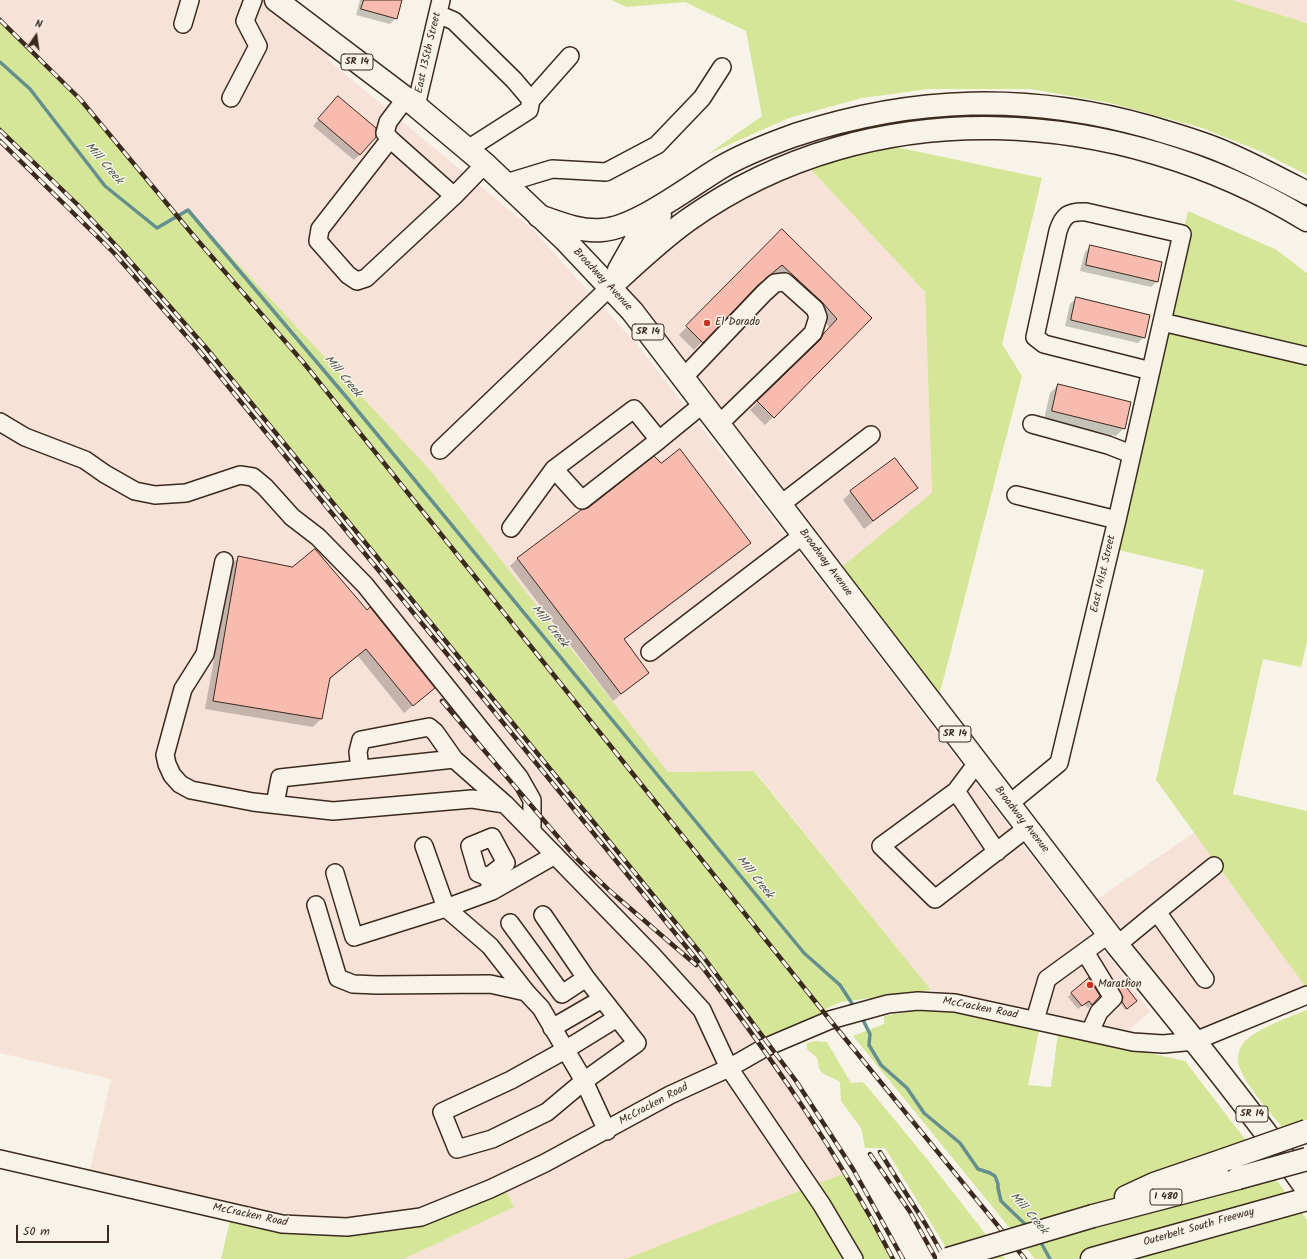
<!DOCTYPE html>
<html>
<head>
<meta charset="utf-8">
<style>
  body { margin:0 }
  #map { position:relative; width:1307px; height:1259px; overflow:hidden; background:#f7f3e8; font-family:Kalam,sans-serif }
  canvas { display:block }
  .north { position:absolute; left:16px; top:16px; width:40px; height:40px; -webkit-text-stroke:3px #f7f3e8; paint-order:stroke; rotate:13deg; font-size:11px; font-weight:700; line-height:16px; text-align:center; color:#3b2a1e }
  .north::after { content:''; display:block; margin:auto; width:14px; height:18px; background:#3b2a1e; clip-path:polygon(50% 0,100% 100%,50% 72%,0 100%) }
  .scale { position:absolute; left:16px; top:1225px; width:93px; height:18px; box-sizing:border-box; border:2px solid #3b2a1e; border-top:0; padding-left:5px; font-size:12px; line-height:14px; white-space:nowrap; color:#3b2a1e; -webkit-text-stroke:3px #f7f3e8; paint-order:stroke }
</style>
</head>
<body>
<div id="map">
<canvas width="1307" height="1259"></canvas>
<div class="north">N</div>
<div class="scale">50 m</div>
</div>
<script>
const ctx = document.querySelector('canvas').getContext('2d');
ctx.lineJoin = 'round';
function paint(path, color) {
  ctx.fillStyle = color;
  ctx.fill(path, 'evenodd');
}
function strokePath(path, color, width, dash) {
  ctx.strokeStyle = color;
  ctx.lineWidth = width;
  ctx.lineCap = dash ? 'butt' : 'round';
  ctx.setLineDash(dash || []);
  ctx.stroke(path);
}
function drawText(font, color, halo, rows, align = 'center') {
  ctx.font = font + ' Kalam,sans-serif';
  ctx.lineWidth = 3;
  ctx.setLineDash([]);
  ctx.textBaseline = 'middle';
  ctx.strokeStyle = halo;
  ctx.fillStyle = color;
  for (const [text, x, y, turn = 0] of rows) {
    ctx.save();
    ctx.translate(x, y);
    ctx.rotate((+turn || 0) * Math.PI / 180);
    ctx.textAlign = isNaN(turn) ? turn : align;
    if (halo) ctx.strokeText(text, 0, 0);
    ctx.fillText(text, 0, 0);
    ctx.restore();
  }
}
const built = new Path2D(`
  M 0,0 L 278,0 L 335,45 L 328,60 L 532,229 L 639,347 L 815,573 L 1150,1011 L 1126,1033 L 931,990 L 755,771 L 668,772 L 431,471 L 188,210 L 178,216 L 80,99 L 0,20 Z
  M 1232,0 L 1307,0 L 1307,23 Z
  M 0,141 L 114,253 L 196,347 L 693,955 L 764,1048 L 770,1045 L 845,1173 L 625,1259 L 404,1259 L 514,1207 L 502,1184 L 421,1217 L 282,1224 L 88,1179 L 111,1079 L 0,1053 Z
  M 802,160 L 925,292 L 932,494 L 833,574 L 610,287 L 649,251 Z
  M 1195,832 L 1307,989 L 1195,1041 L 1087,906 Z`);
const green = new Path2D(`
  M 611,0 L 1232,0 L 1307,23 L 1307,175 L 1262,152 L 1202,128 L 1110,103 L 1030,89 L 929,89 L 862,98 L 789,118 L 708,154 L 762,116 L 746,31 L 685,2 L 627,7 Z
  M 0,20 L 80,99 L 178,216 L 188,210 L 431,471 L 668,772 L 754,771 L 931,990 L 841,1002 L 823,1010 L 830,1020 L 770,1045 C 728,987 682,931 637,875 C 561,781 485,688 409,595 C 278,435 151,272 0,130 Z
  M 868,141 L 1042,178 L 1002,344 L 1022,376 L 936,708 L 833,574 L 932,493 L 925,292 L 802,160 Z
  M 1188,211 L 1275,249 L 1307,273 L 1307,642 L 1301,667 L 1263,659 L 1233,794 L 1307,811 L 1307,989 L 1156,780 L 1204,570 L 1110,548 Z
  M 919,1010 L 949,1012 L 1039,1030 L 1028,1085 L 1051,1087 L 1058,1033 L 1185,1061 L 1307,1220 L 1307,1259 L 1035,1259 L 853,1036 L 884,1024 L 884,1016 Z
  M 1307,1010 L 1307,1120 L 1283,1128 C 1272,1115 1240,1079 1238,1062 C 1237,1055 1240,1045 1246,1040 C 1263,1026 1287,1018 1307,1010 Z
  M 815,1041 L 827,1042 L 851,1083 L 862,1082 L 865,1084 L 927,1159 L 1005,1259 L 953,1259 L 885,1148 L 865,1148 L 861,1128 L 841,1101 L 840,1082 C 834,1077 822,1076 819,1068 C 818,1065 818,1061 817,1058 L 807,1049 L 807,1043 Z
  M 845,1173 L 893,1259 L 625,1259 Z
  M 502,1184 L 514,1207 L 404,1259 L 221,1259 L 232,1212 L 282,1224 L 421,1217 Z`);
const shadow = new Path2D(`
  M 360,0 L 401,0 L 396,18 L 390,24 L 356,15 Z
  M 332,103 L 360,154 L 354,160 L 313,126 Z
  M 782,230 L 871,318 L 765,425 L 750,410 L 812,349 L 816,342 L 830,328 L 814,309 L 773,272 L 750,292 L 694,350 L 679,335 Z
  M 1091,246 L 1157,281 L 1151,287 L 1080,271 L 1085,252 Z
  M 1076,299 L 1144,337 L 1138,343 L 1065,326 L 1070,304 Z
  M 1058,385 L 1124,428 L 1116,436 L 1044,419 L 1050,393 Z
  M 661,465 L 750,543 L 742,551 L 624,640 L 648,673 L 613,701 L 510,566 L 518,558 L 589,509 Z
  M 916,488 L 864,529 L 843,500 L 851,492 Z
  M 239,557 L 367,611 L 434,688 L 404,713 L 358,656 L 329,680 L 321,719 L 313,727 L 205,709 L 231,565 Z
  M 1119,988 L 1135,1003 L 1125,1010 L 1121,1004 L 1122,999 L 1117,990 Z
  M 1072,993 L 1099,996 L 1088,1008 L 1084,1004 L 1078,1009 L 1068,997 Z`);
const stream = new Path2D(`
  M 0,62 L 30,89 L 105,186 L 157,228 L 188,210 L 348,399 L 804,953 L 840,985 L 855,1008
  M 861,1016 L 870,1034 L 869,1045 L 881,1065 L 907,1088 L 924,1113 L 960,1143 L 978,1169 L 990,1173 L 995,1176 L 998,1184 L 998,1188 L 1001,1201 L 1028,1227
  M 1039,1239 L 1050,1259`);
const building = new Path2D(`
  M 364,0 L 402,0 L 397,19 L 361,9 Z
  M 338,96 L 376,128 L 376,137 L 360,155 L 318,119 Z
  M 782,229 L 872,318 L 774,418 L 757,401 L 820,340 L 824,333 L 837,319 L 822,302 L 782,265 L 757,286 L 703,343 L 686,326 Z
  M 1090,245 L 1162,262 L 1158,282 L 1086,265 Z
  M 1076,297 L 1150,315 L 1145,338 L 1071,320 Z
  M 1058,384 L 1131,402 L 1125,429 L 1052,411 Z
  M 680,449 L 751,543 L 624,639 L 649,673 L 621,694 L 517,558 L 581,510 L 588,508 L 654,456 L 661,463 Z
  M 895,458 L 918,488 L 873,521 L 850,491 Z
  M 315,549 L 367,610 L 370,607 L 435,688 L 413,706 L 366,649 L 330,678 L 322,719 L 213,701 L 238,556 L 292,567 Z
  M 1089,978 L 1100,996 L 1092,1005 L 1089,1001 L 1082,1006 L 1071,993 Z
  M 1124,984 L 1137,1001 L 1127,1009 L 1122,1002 L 1123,997 L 1118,988 Z`);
const minor = new Path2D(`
  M 438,14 L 454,21 L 514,80 L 531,100 L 529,110 L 468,149
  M 183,24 L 190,0
  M 231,98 L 258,46 L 245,21 L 253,0
  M 531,100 L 570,56
  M 416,106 L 441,0
  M 390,139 L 385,133 L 388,122 L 406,98
  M 506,183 L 552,169 L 606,172 L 657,145 L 702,98 L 722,67
  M 454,196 L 390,139 L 320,229 L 318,241 L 348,275 L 357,281 L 366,278 L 454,196 L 485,164
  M 1162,322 L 1307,356
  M 683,378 L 764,293 L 775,283 L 785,282 L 815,309 L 818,317 L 813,333 L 719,424
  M 0,422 L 25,437 L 85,460 L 105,474 L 135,491 L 155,495 L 186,493 L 240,475 L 253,477 L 265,487 L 292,517 L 318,537 L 365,585 L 519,777 L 532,800 L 532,831
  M 1032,424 L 1108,445 L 1131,454
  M 440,450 L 610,287
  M 554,469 L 582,500 L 659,440
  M 1016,495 L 1117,520
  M 780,505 L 871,435
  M 511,528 L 554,469 L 634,409 L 659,440 L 703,404
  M 224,561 L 205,654 L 183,689 L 165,755 L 167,764 L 172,775 L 180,784 L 191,790 L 253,802 L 333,811 L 472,799 L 505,804 L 653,956 L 702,1010 L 729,1068 L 822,1205 L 854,1259
  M 650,652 L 803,535
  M 977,763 L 956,791 L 881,846 L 935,899 L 1027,828
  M 360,769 L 358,752 L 361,740 L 429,727 L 435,732 L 454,759
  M 956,791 L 997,852
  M 275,804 L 280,778 L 454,759 L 505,804
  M 1009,804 L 1059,763 L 1117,520 L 1182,234 L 1086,212 C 1069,211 1063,215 1058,231 L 1035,337 L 1044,344 L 1151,371
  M 424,846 L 446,908 L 490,946 L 526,992
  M 335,873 L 354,937 L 446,908 L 492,891 L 555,855
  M 488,877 L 478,873 L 470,846 L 492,837 L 506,863 L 488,877 L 492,891
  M 316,905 L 338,978 L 353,984 L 377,985 L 490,984 L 526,992 L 541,1008 L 584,1081 L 607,1131
  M 1157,912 L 1214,866
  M 543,915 L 586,978 L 637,1043 L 584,1081 L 547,1112 L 492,1139 L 457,1149 L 442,1112 L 511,1080 L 565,1050 L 617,1018
  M 510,923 L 562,994 L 586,978
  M 1117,945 L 1157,912 L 1205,979
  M 1085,952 L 1113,998 L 1099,1012 L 1090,1032
  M 1035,1020 L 1047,979 L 1109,934
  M 552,1028 L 602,999
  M 0,1159 L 282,1224 L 347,1227 L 421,1217 L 490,1189 L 545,1163 L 670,1095 L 729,1068 L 764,1048 L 830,1020 L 888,1004 L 918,1001 L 955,1003 L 1133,1042 L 1163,1044 L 1195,1041 L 1307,995`);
const major = new Path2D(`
  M 276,0 L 416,106 L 485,164 L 565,240 L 632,311 L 1117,945 C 1182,1025 1247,1105 1307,1189`);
const highway = new Path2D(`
  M 539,216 C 559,223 580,232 602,230 C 636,228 690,186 720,168 C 743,154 770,144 795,135 C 914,96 1029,93 1149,127 C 1175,135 1202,142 1226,153 C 1254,165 1280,179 1307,193
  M 619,270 L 640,233 L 660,215
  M 610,287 C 635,264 660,240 688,220 C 873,89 1119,106 1307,220
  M 1126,1197 L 1154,1184 L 1224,1160
  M 1093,1216 L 1238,1178
  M 1092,1259 L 1307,1199`);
const rail = new Path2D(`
  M 0,20 L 80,99 L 193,235 L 303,362 L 830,1020 L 1025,1259
  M 0,130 L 79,206 L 122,252 L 208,350 L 702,955 L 796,1081 L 853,1169 L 903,1259
  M 0,141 L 114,253 L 196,347 L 693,955 C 768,1052 837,1151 893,1259
  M 442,701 L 576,858 L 610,891 L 696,965
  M 880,1152 L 926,1225 L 945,1259
  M 870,1154 L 910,1212 L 936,1259`);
const highwayBridge = new Path2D(`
  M 1224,1160 L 1307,1131
  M 1238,1178 L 1307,1159
  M 948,1259 L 1093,1216`);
const markers = [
  [707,323,4,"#c8321e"],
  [1090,985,4,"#c8321e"]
];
const shields = [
  [357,62,32],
  [648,332,32],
  [955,734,32],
  [1252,1114,32],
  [1166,1197,32]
];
const shieldNames = [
  ["SR 14",357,62],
  ["SR 14",648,332],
  ["SR 14",955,734],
  ["SR 14",1252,1114],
  ["I 480",1166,1197]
];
const streetNames = [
  ["East 135th Street",429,53,-77],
  ["Broadway Avenue",602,280,47],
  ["Broadway Avenue",825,563,53],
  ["East 141st Street",1104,574,-77],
  ["Broadway Avenue",1021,820,52],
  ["McCracken Road",980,1009,11],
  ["McCracken Road",654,1105,-28],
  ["McCracken Road",250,1216,12],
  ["Outerbelt South Freeway",1199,1228,-16]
];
const poiNames = [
  ["El Dorado",715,323],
  ["Marathon",1098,985]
];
const waterNames = [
  ["Mill Creek",103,164,49],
  ["Mill Creek",342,377,50],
  ["Mill Creek",549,627,51],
  ["Mill Creek",754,878,51],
  ["Mill Creek",1028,1214,49]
];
paint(built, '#f7e2d7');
paint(green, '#d6e699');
paint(shadow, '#0003');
strokePath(stream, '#658f8e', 3.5);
paint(building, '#f7bcaf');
strokePath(building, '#3b2a1e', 1);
strokePath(minor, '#3b2a1e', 20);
strokePath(major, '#3b2a1e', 25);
strokePath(highway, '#3b2a1e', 25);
strokePath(minor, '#f7f3e8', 17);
strokePath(major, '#f7f3e8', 22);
strokePath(highway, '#f7f3e8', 22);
strokePath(rail, '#3b2a1e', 4.5);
strokePath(rail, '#f7f3e8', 3, [9]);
strokePath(highwayBridge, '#3b2a1e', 25, []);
strokePath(highwayBridge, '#f7f3e8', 22);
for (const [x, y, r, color] of markers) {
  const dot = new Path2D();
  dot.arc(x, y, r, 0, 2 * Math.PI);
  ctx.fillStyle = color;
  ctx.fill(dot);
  strokePath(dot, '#f7f3e8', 1.5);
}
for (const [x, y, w] of shields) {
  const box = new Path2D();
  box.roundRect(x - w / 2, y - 8, w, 16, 3);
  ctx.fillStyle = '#f7f3e8';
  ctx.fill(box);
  strokePath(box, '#3b2a1e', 1);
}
drawText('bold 10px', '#3b2a1e', null, shieldNames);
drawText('11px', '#3b2a1e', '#f7f3e8', streetNames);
drawText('11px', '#3b2a1e', '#f7f3e8', poiNames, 'left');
drawText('italic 12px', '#4c544d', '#f7f3e8', waterNames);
</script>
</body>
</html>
